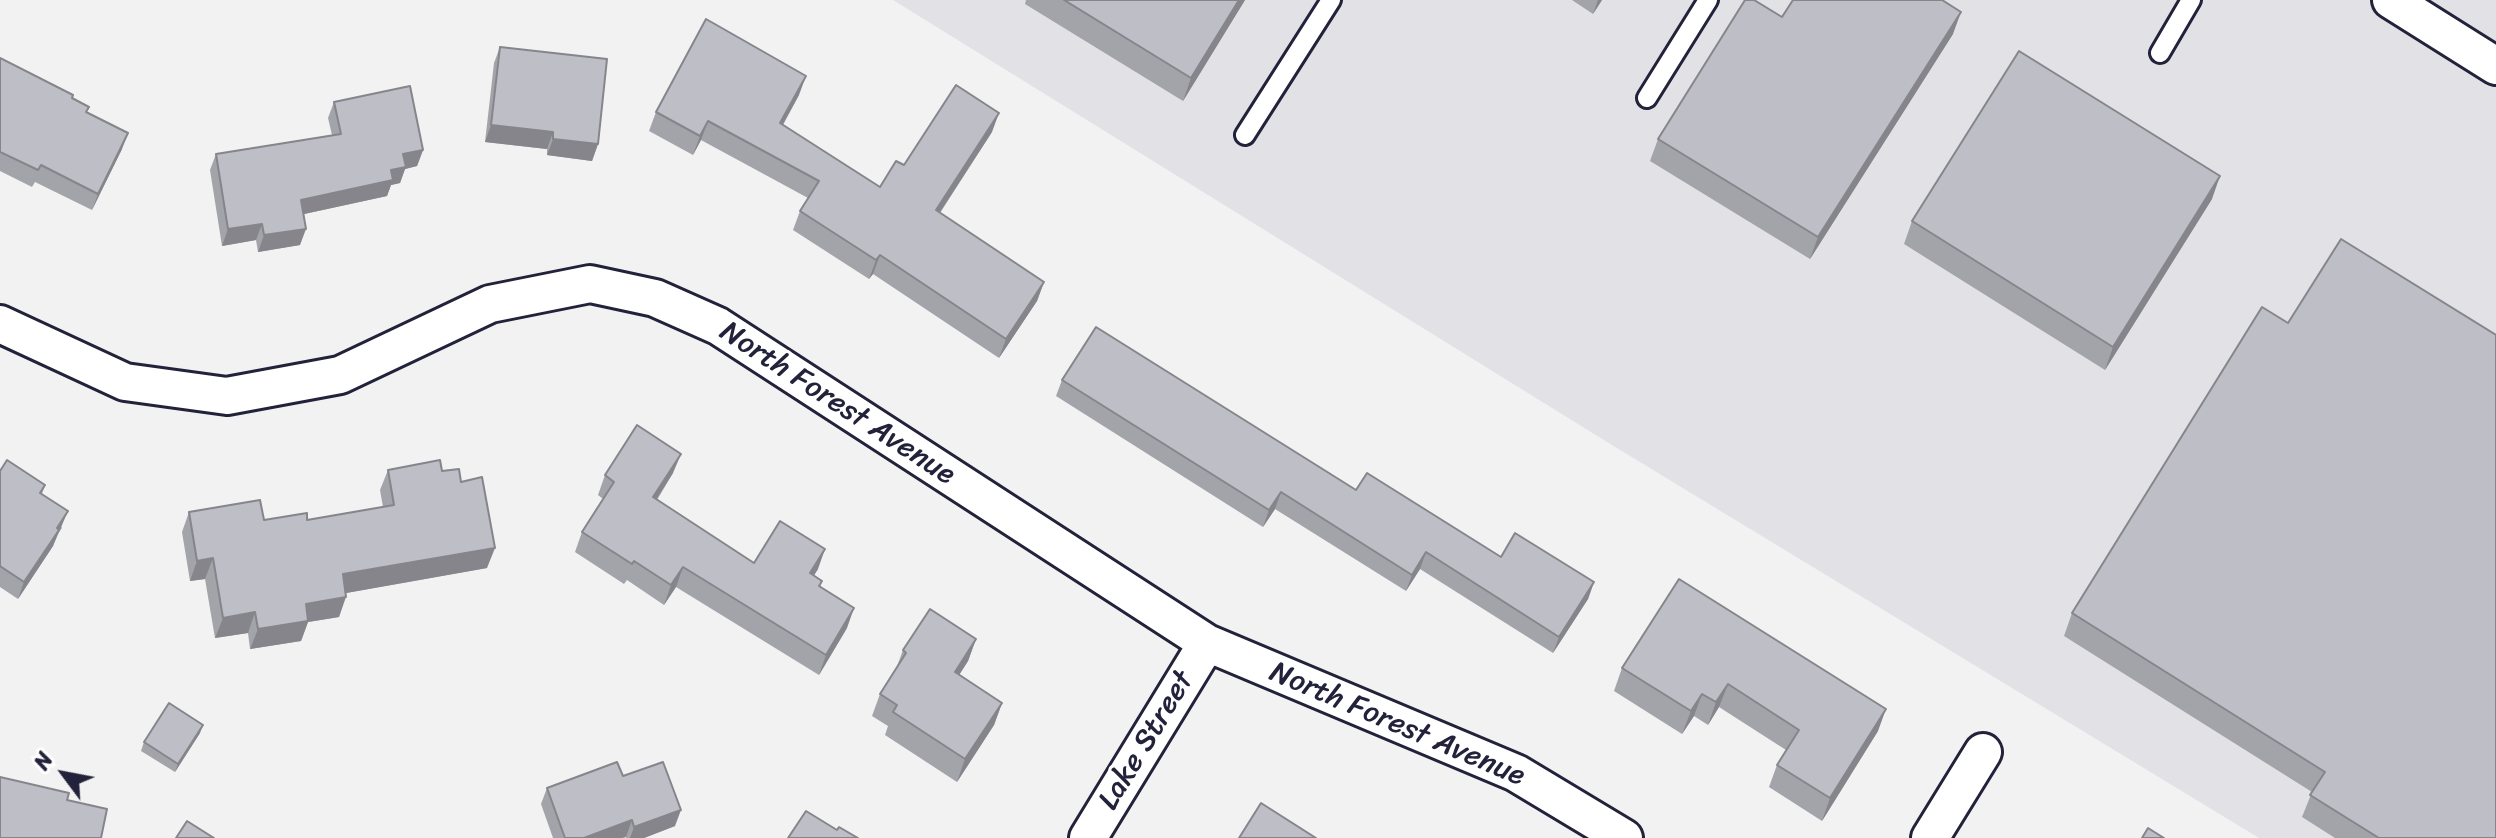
<!DOCTYPE html>
<html>
<head>
<meta charset="utf-8">
<style>
  body { margin:0 }
  #map { position:relative; width:2496px; height:838px; overflow:hidden; background:#f2f2f3; font-family:Sriracha,sans-serif }
  canvas { display:block }
  .north { position:absolute; left:24px; top:734px; width:80px; height:80px; -webkit-text-stroke:6px #fff; paint-order:stroke; rotate:302deg; font-size:22px; font-weight:700; line-height:32px; text-align:center; color:#22223b }
  .north::after { content:''; display:block; margin:auto; width:28px; height:36px; background:#22223b; clip-path:polygon(50% 0,100% 100%,50% 72%,0 100%) }
</style>
</head>
<body>
<div id="map">
<canvas width="2496" height="838"></canvas>
<div class="north">N</div>
</div>
<script>
const ctx = document.querySelector('canvas').getContext('2d');
ctx.lineJoin = 'round';
function paint(path, color) {
  ctx.fillStyle = color;
  ctx.fill(path, 'evenodd');
}
function strokePath(path, color, width, dash) {
  ctx.strokeStyle = color;
  ctx.lineWidth = width;
  ctx.lineCap = dash ? 'butt' : 'round';
  ctx.setLineDash(dash || []);
  ctx.stroke(path);
}
function drawText(font, color, halo, rows, align = 'center') {
  ctx.font = font + ' Sriracha,sans-serif';
  ctx.lineWidth = 6;
  ctx.setLineDash([]);
  ctx.textBaseline = 'middle';
  ctx.strokeStyle = halo;
  ctx.fillStyle = color;
  for (const [text, x, y, turn = 0] of rows) {
    ctx.save();
    ctx.translate(x, y);
    ctx.rotate((+turn || 0) * Math.PI / 180);
    ctx.textAlign = isNaN(turn) ? turn : align;
    if (halo) ctx.strokeText(text, 0, 0);
    ctx.fillText(text, 0, 0);
    ctx.restore();
  }
}
const built = new Path2D(`
  M 893,0 L 2496,0 L 2496,838 L 2259,838 L 1607,442 Z`);
const service = new Path2D(`
  M 2160,53 L 2191,0
  M 1647,98 L 1708,0
  M 1245,135 L 1331,0`);
const minor = new Path2D(`
  M 2391,0 L 2496,66
  M 0,324 L 125,382 L 227,396 L 340,375 L 490,304 L 590,284 L 655,298 L 718,326 L 1207,643 L 1516,773 L 1624,838
  M 1088,838 L 1207,643
  M 1930,838 L 1983,752`);
const wall = new Path2D(`
  M 1026,0 L 1245,0 L 1183,101 L 1025,4 Z
  M 1572,0 L 1602,0 L 1593,14 Z
  M 1782,17 L 1953,34 L 1810,259 L 1650,161 L 1658,139 Z
  M 500,47 L 598,144 L 592,161 L 547,155 L 547,149 L 485,142 L 494,63 Z
  M 0,58 L 72,98 L 122,149 L 92,210 L 35,182 L 32,187 L 0,171 Z
  M 799,95 L 783,125 L 880,187 L 904,165 L 992,132 L 940,213 L 1044,282 L 1037,301 L 999,358 L 873,274 L 869,279 L 793,230 L 800,211 L 808,198 L 701,140 L 693,155 L 649,131 L 656,112 Z
  M 334,102 L 423,150 L 417,166 L 405,169 L 400,183 L 391,185 L 387,196 L 304,214 L 300,245 L 258,252 L 256,240 L 222,246 L 210,170 L 216,154 L 332,135 L 328,118 Z
  M 2212,199 L 2105,370 L 1904,244 L 1912,221 Z
  M 1062,380 L 1356,490 L 1501,557 L 1594,582 L 1588,599 L 1553,653 L 1420,569 L 1406,591 L 1275,509 L 1263,527 L 1056,396 Z
  M 388,470 L 442,471 L 461,482 L 487,568 L 346,593 L 339,617 L 308,622 L 301,641 L 250,649 L 248,633 L 215,638 L 205,579 L 190,581 L 182,532 L 189,512 L 264,520 L 307,520 L 383,507 L 380,490 Z
  M 0,471 L 45,485 L 42,494 L 62,528 L 57,535 L 53,546 L 18,599 L 0,587 Z
  M 673,473 L 657,500 L 754,563 L 818,569 L 814,575 L 847,628 L 819,675 L 676,587 L 664,605 L 627,580 L 624,584 L 575,552 L 582,532 L 603,499 L 598,495 L 605,475 Z
  M 1679,579 L 1878,731 L 1822,821 L 1769,787 L 1777,765 L 1786,750 L 1719,707 L 1708,725 L 1694,716 L 1682,734 L 1614,691 L 1622,668 Z
  M 2072,613 L 2496,838 L 2335,838 L 2302,817 L 2312,792 L 2064,636 Z
  M 976,639 L 968,661 L 959,675 L 1002,703 L 994,725 L 957,782 L 885,735 L 888,726 L 872,716 L 880,694 L 896,669 L 903,650 Z
  M 200,733 L 175,772 L 141,751 L 144,742 Z
  M 623,776 L 675,826 L 644,838 L 626,838 L 626,837 L 622,838 L 553,838 L 541,804 L 547,788 Z`);
const shadedWall = new Path2D(`
  M 1239,0 L 1245,0 L 1183,101 L 1191,78 Z
  M 1598,0 L 1602,0 L 1593,14 Z
  M 1961,12 L 1953,34 L 1810,259 L 1818,237 Z
  M 806,76 L 799,95 L 773,142 L 780,123 Z
  M 999,113 L 992,132 L 929,229 L 936,210 Z
  M 708,121 L 701,140 L 693,155 L 700,136 Z
  M 491,125 L 553,132 L 547,149 L 485,142 Z
  M 128,133 L 122,149 L 92,210 L 98,194 Z
  M 553,139 L 598,144 L 592,161 L 547,155 Z
  M 423,150 L 417,166 L 405,169 L 400,183 L 391,185 L 387,196 L 295,216 L 301,200 L 391,170 L 403,154 Z
  M 2220,176 L 2212,199 L 2105,370 L 2113,347 Z
  M 262,224 L 256,240 L 222,246 L 228,229 Z
  M 306,229 L 300,245 L 258,252 L 264,235 Z
  M 880,255 L 873,274 L 869,279 L 876,260 Z
  M 1044,282 L 1037,301 L 999,358 L 1006,339 Z
  M 681,454 L 673,473 L 645,517 L 653,497 Z
  M 1281,492 L 1275,509 L 1263,527 L 1269,510 Z
  M 68,511 L 53,546 L 18,599 L 24,582 Z
  M 495,548 L 487,568 L 335,595 L 343,574 Z
  M 825,549 L 818,569 L 803,593 L 810,573 Z
  M 1426,552 L 1420,569 L 1406,591 L 1412,575 Z
  M 213,558 L 205,579 L 190,581 L 197,561 Z
  M 683,567 L 676,587 L 664,605 L 671,585 Z
  M 1594,582 L 1588,599 L 1553,653 L 1559,637 Z
  M 346,597 L 339,617 L 308,622 L 301,641 L 250,649 L 258,629 L 306,604 Z
  M 854,608 L 847,628 L 819,675 L 826,655 Z
  M 255,612 L 248,633 L 215,638 L 223,618 Z
  M 976,639 L 968,661 L 947,694 L 955,672 Z
  M 1728,684 L 1719,707 L 1708,725 L 1716,702 Z
  M 1702,694 L 1694,716 L 1682,734 L 1691,711 Z
  M 1002,703 L 994,725 L 957,782 L 965,759 Z
  M 1886,709 L 1878,731 L 1822,821 L 1830,798 Z
  M 203,725 L 200,733 L 175,772 L 178,764 Z
  M 681,810 L 675,826 L 644,838 L 630,838 L 634,827 Z
  M 632,820 L 626,837 L 622,838 L 584,838 Z`);
const building = new Path2D(`
  M 1064,0 L 1239,0 L 1191,78 Z
  M 1745,0 L 1754,0 L 1782,17 L 1793,0 L 1942,0 L 1961,12 L 1818,237 L 1658,139 Z
  M 706,19 L 806,76 L 780,123 L 880,187 L 896,161 L 904,165 L 956,85 L 999,113 L 936,210 L 1044,282 L 1006,339 L 880,255 L 876,260 L 800,211 L 819,181 L 708,121 L 700,136 L 656,112 Z
  M 500,47 L 607,59 L 598,144 L 553,139 L 553,132 L 491,125 Z
  M 2019,51 L 2220,176 L 2113,347 L 1912,221 Z
  M 0,58 L 73,95 L 72,98 L 89,107 L 86,112 L 128,133 L 98,194 L 41,165 L 38,170 L 0,152 Z
  M 410,86 L 423,150 L 403,154 L 406,167 L 391,170 L 393,180 L 301,200 L 306,229 L 264,235 L 262,224 L 228,229 L 216,154 L 341,134 L 334,102 Z
  M 2341,239 L 2496,335 L 2496,838 L 2379,838 L 2310,795 L 2325,772 L 2072,613 L 2262,307 L 2288,323 Z
  M 1096,327 L 1356,490 L 1367,473 L 1501,557 L 1515,533 L 1594,582 L 1559,637 L 1426,552 L 1412,575 L 1281,492 L 1269,510 L 1062,380 Z
  M 637,425 L 681,454 L 653,497 L 754,563 L 780,521 L 825,549 L 810,573 L 822,581 L 819,586 L 854,608 L 826,655 L 683,567 L 671,585 L 634,561 L 632,564 L 582,532 L 614,482 L 605,475 Z
  M 7,460 L 45,485 L 40,493 L 68,511 L 57,528 L 59,530 L 24,582 L 0,566 L 0,471 Z
  M 440,460 L 442,471 L 459,469 L 461,482 L 482,477 L 495,548 L 343,574 L 346,597 L 306,604 L 308,621 L 258,629 L 255,612 L 223,618 L 213,558 L 197,561 L 189,512 L 260,500 L 264,520 L 307,513 L 307,520 L 394,505 L 388,470 Z
  M 1679,579 L 1886,709 L 1830,798 L 1777,765 L 1799,730 L 1728,684 L 1716,702 L 1702,694 L 1691,711 L 1622,668 Z
  M 930,609 L 976,639 L 955,672 L 1002,703 L 965,759 L 893,712 L 897,705 L 880,694 L 906,653 L 903,650 Z
  M 169,703 L 203,725 L 178,764 L 144,742 Z
  M 617,762 L 623,776 L 663,762 L 681,810 L 634,827 L 632,820 L 584,838 L 565,838 L 547,788 Z
  M 0,777 L 69,793 L 67,800 L 107,809 L 101,838 L 0,838 Z
  M 1261,803 L 1316,838 L 1239,838 Z
  M 806,811 L 837,830 L 839,827 L 858,838 L 788,838 Z
  M 187,821 L 214,838 L 176,838 Z
  M 2148,828 L 2164,838 L 2142,838 Z`);
const streetNames = [
  ["North Forest Avenue",837,404,33],
  ["North Forest Avenue",1397,725,23],
  ["Lake Street",1147,741,-59]
];
paint(built, '#e2e2e6');
strokePath(service, '#22223b', 24);
strokePath(minor, '#22223b', 42);
strokePath(service, '#fff', 18);
strokePath(minor, '#fff', 36);
paint(wall, '#a3a3aa');
paint(shadedWall, '#85858b');
paint(building, '#bebec6');
strokePath(building, '#85858b', 2);
drawText('30px', '#22223b', '#fff', streetNames);
</script>
</body>
</html>
